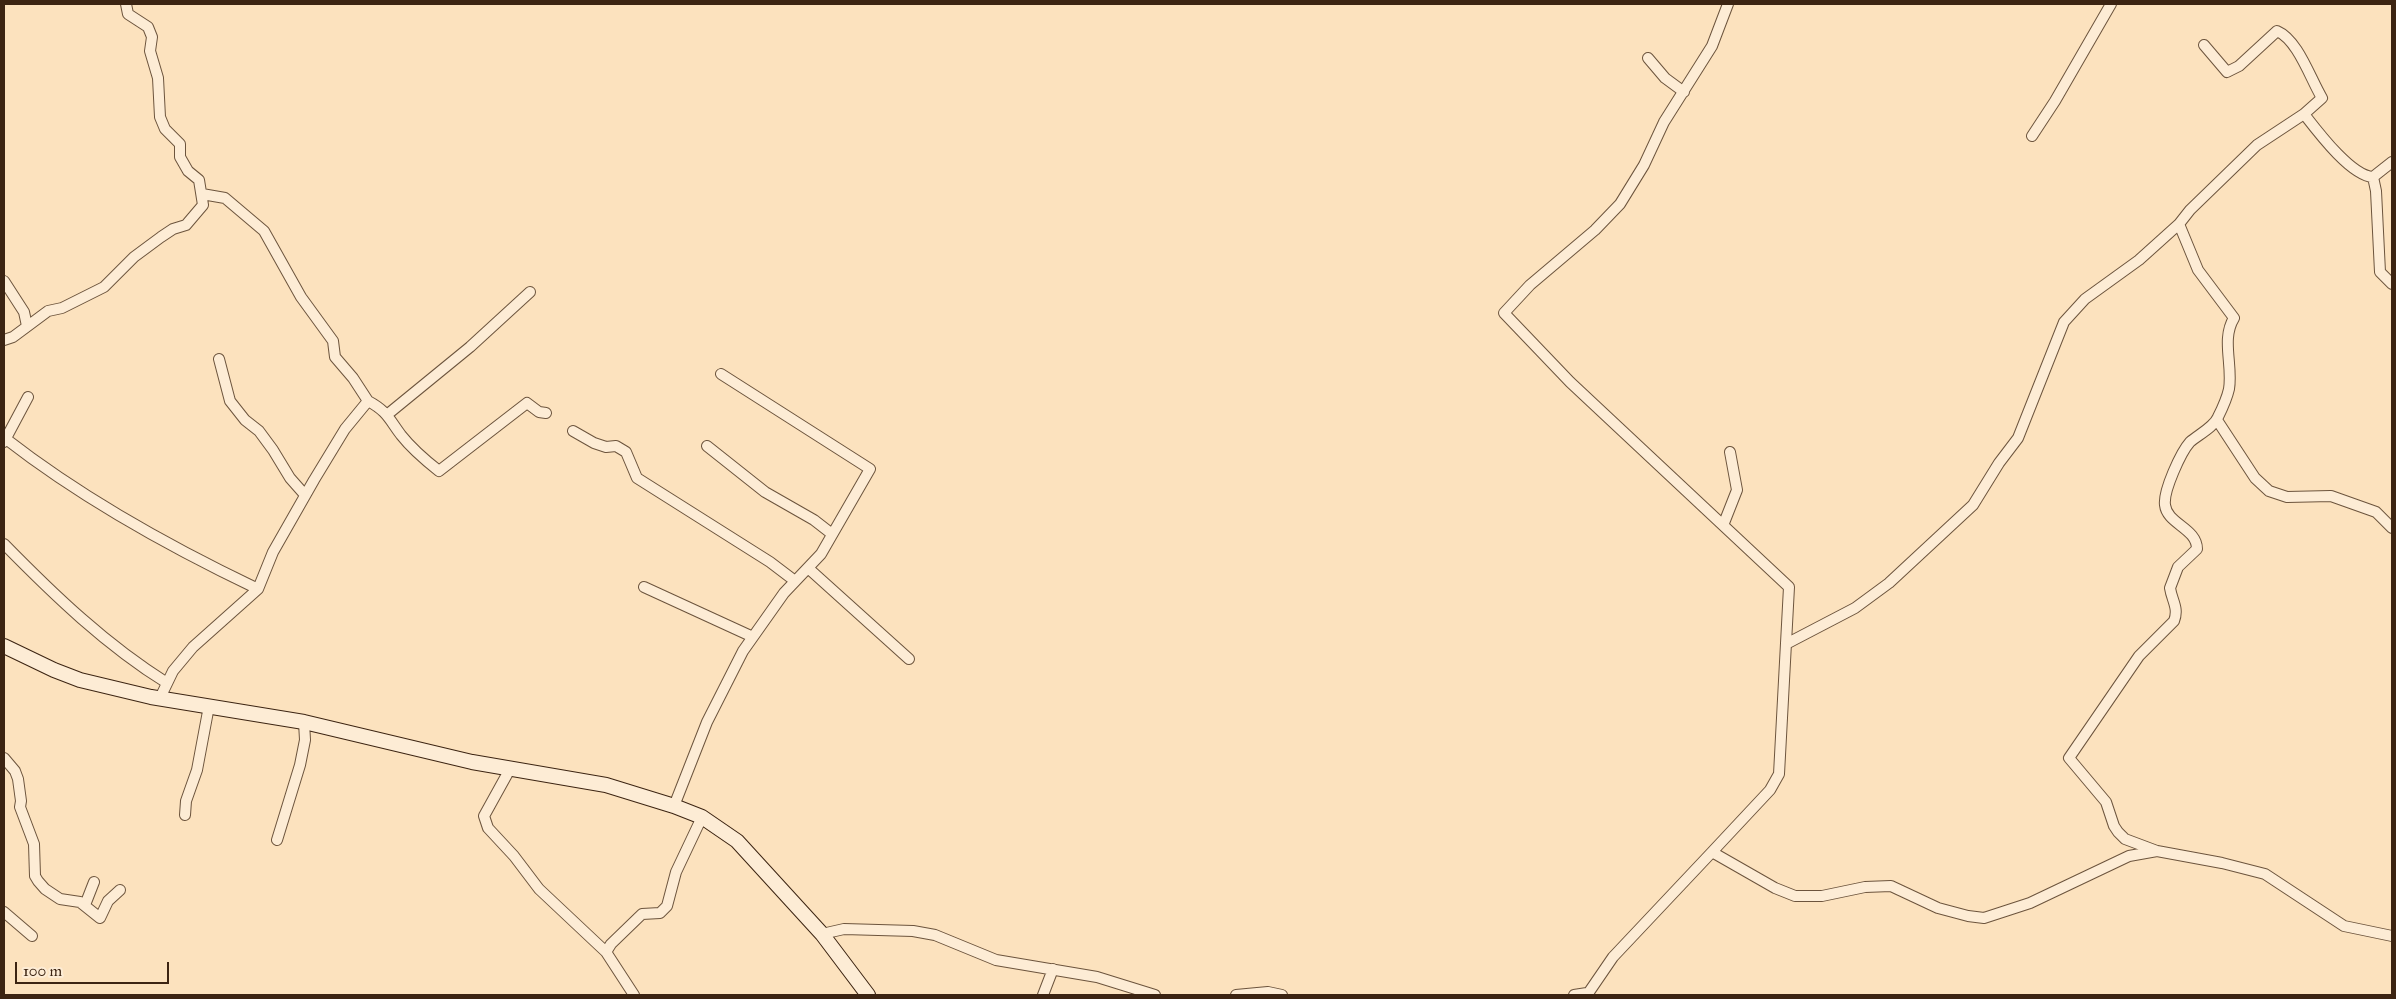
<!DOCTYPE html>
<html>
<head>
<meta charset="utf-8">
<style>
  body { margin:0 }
  #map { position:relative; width:2396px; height:999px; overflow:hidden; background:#fce2be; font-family:"IM FELL Great Primer",serif }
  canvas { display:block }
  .frame { position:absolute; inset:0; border:5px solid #3c2412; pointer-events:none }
  .scale { position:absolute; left:15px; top:962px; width:154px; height:22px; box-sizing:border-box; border:2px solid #3c2412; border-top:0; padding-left:6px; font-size:15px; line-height:18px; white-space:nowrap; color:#3c2412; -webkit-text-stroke:4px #fdecd5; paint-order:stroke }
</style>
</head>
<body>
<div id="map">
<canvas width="2396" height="999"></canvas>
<div class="frame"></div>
<div class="scale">100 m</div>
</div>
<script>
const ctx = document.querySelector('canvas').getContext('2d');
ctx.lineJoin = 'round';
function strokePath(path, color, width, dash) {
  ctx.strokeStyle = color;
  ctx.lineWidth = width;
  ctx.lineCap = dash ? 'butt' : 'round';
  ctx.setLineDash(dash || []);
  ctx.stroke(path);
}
const street = new Path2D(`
  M 2204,45 L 2227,72 L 2239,66 L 2277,31 C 2298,40 2310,78 2322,98 L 2304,114 C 2318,132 2351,176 2373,177
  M 1648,58 L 1665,78 L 1684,92
  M 2032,136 L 2055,101 L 2111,4
  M 2392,162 L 2373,177 L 2376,191 L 2380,272 L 2392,284
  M 202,194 L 225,198 L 264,231 L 301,297 L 333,341 L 335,357 L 353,378 L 368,401
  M 4,281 L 24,312 L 27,326
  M 4,340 L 13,337 L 48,311 L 62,308 L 104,287 L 134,257 L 161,237 L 173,229 L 186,225 L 203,205 L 199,180 L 188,171 L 180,157 L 180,144 L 165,129 L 160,117 L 158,78 L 150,51 L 152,37 L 148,27 L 128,14 L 126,4
  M 219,359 L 230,401 L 245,420 L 259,431 L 273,450 L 290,478 L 305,495
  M 388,414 L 470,347 L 530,292
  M 2217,420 L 2255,478 L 2269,491 L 2287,497 L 2331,496 L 2376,512 L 2392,528
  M 573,431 L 594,443 L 606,447 L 616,446 L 626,452 L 637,478 L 770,562 L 795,581
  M 6,439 C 83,499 170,547 258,589
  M 4,442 L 28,397
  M 707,446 L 765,492 L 814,520 L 832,534
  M 1724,523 L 1737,490 L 1730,452
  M 4,544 C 54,595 106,645 167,683
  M 808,568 L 909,659
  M 644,587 L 753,637
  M 1786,644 L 1855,608 L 1889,583 L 1973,505 L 1999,463 L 2018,438 L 2064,322 L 2085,299 L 2139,260 L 2179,224
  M 160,698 L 173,671 L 193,647 L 258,589 L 273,552 L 314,480 L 345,429 L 368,401 C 387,411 389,419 401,435 C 412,449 425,460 439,471 L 527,403 L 539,412 L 546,413
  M 4,758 L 15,771 L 18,779 L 21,801 L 20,807 L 34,844 L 35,876 L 38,881 L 45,889 L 60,899 L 80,902 L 100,918 L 108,901 L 120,890
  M 510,769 L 484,816 L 488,828 L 514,856 L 539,889 L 606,952
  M 674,806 L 707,722 L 743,651 L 784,593 L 821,554 L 870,469 L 721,374
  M 185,815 L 186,801 L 197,770 L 209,706
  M 277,840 L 300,765 L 305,740 L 304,722
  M 2157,851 L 2125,839 L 2118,832 L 2114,826 L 2106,802 L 2069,758 L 2139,656 L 2174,621 C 2179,608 2172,601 2170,588 L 2178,567 L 2197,549 C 2197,528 2167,524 2165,505 C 2163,491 2181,452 2190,442 C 2198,435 2214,427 2218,417 C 2222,409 2227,398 2229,389 C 2233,365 2221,339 2234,318 L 2198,270 L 2179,224 L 2190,210 L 2257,145 L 2304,114
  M 1712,852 L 1770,790 L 1779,774 L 1789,587 L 1570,382 L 1504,313 L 1530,285 L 1595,230 L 1620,204 L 1644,165 L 1664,122 L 1712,46 L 1728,4
  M 85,905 L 94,882
  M 4,912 L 32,936
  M 822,934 L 844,929 L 913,931 L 935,935 L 996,960 L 1097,977 L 1155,995
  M 634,995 L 606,952 L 611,944 L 642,914 L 660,913 L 667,906 L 676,872 L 702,817
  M 1043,995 L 1053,969
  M 1236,995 L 1268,992 L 1282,995
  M 1574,995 L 1587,993
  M 1587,995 L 1613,957 L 1712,852 L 1775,888 L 1795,896 L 1822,896 L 1865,887 L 1891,886 L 1938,908 L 1968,916 L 1984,918 L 2030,903 L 2129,856 L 2157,851 L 2222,863 L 2265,874 L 2344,926 L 2392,936`);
const secondary = new Path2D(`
  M 4,646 L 54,670 L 80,680 L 151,697 L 304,722 L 472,762 L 606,785 L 674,806 L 702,817 L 737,841 L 822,934 L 868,995`);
strokePath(street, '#6c543d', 12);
strokePath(secondary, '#3c2412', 16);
strokePath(street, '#fdecd5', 10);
strokePath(secondary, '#fdecd5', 14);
</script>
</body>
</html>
